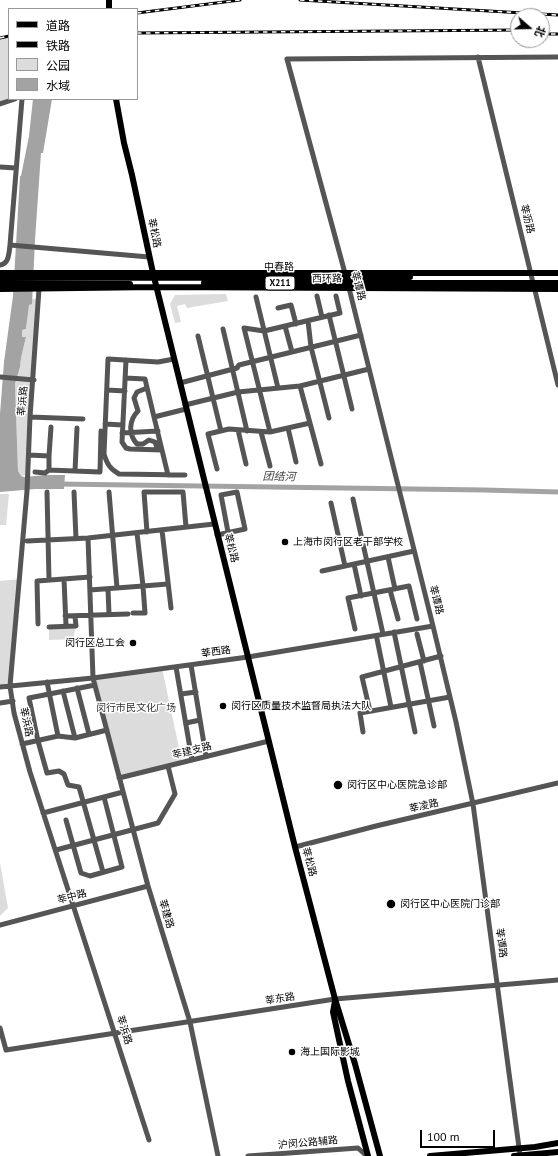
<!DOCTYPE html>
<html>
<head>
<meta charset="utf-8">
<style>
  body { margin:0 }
  #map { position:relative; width:558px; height:1156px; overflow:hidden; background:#fff; font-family:"PT Sans","Noto Sans SC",sans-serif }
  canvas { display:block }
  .legend { position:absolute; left:8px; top:8px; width:130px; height:92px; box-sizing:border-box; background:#fff; border:1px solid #999; margin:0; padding:5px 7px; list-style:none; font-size:12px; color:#000 }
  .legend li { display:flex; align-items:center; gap:8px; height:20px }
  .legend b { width:20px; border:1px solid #999 }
  .north { position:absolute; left:510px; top:8px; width:40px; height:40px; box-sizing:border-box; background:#fff; border:1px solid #999; border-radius:50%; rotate:110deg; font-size:11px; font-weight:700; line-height:16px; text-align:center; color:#000 }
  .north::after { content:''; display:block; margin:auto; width:14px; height:18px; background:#000; clip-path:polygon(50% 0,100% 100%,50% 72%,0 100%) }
  .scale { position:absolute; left:420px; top:1130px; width:75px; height:18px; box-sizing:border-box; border:2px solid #000; border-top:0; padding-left:5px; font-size:12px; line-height:14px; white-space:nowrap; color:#000; -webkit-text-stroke:3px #fff; paint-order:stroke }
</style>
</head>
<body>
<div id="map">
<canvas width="558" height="1156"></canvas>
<ul class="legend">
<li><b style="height:5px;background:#000"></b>道路</li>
<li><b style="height:5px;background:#000"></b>铁路</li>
<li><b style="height:11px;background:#dcdcdc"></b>公园</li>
<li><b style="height:11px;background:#a3a3a3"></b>水域</li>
</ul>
<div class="north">北</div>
<div class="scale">100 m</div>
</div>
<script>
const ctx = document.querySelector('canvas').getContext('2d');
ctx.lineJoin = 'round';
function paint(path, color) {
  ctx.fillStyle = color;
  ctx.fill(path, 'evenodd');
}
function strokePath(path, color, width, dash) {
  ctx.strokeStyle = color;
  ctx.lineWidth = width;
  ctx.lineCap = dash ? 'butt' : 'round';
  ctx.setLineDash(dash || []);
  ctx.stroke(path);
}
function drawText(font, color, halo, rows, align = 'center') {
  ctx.font = font + ' "PT Sans","Noto Sans SC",sans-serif';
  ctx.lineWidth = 3;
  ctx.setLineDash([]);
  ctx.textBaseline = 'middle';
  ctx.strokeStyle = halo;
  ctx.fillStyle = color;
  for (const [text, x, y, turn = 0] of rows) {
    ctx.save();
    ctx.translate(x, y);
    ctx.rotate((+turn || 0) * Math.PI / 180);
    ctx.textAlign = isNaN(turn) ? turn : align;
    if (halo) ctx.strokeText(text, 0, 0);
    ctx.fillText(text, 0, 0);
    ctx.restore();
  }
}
const green = new Path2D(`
  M 0,38 L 9,38 L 9,99 L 0,104 Z
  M 226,294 L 228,301 L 187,308 L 185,304 L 177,306 L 181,322 L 175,323 L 170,304 L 175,295 Z
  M 32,299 L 38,299 L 28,475 L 21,476 L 18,471 L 15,384 L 20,367 L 21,358 L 26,338 L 22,338 L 22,330 L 26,329 L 29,304 L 32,304 Z
  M 0,494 L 9,494 L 6,525 L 0,525 Z
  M 20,579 L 10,686 L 0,687 L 0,581 Z
  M 76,626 L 73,639 L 49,640 L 49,627 Z
  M 162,668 L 182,762 L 119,778 L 93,678 Z
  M 0,863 L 8,908 L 0,916 Z`);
const water = new Path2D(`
  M 33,99 L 52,99 L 43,153 L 41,153 L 35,240 L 32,304 L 29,305 L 26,329 L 22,330 L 22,337 L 26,337 L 21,358 L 20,367 L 15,384 L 18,471 L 21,476 L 24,477 L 46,475 L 65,475 L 64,489 L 35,489 L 0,492 L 0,414 L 4,362 L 13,296 L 20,176 L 21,176 L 29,136 Z`);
const canal = new Path2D(`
  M 59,484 L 484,490 L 558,492`);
const minor = new Path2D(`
  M 478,57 L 558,385
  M 0,104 L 15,99
  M 0,167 L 16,168
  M 10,245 L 22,99
  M 0,265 C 9,264 9,253 10,245 L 149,257
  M 346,277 L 287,59 L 558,57
  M 348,284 L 433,626 L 456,722 L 473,804 L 520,1155
  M 39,289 L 30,417 L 27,491 L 10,686 L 14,713 L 30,772 L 149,1140
  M 317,296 L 322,317
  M 256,297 L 278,388
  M 278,308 L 291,305 L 296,324
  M 329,315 L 352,409
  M 308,321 L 311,347 L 329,418
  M 285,326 L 292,352
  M 223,329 L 247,431
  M 198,336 L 221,431
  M 174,359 L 158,362 L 108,359 L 104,454 C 107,464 110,469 119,474 L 185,475
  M 126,360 L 122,442 L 126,448 L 130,449 L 162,450
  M 0,377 L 34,380
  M 125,378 L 145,379 L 154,417
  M 180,383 L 237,368 L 239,365 L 361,335
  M 300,386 L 321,464
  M 147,388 L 137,392 L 134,398 L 138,411 C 129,420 128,434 137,444 L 143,444 L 149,440 L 155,442 L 158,450
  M 107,390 L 125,391
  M 185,405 L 238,392 L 300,386 L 369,369
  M 30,417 L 83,419
  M 105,424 L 123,425
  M 288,428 L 296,462
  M 238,430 L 246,464
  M 261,432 L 270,466
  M 270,432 L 244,328 L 264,331 L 340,313 L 336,296
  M 122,433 L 158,431
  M 29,455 L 49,456 L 51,427
  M 49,456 L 49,470 L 100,472 L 101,431
  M 217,469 L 208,434 L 229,429 L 270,432 L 310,423
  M 75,471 L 77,428
  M 35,472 L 45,473 L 49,470
  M 168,475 L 154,417 L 186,409
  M 47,492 L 49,580
  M 74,492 L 76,539
  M 109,492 L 117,588
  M 353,499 L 383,634
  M 331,503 L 345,566
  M 162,530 L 171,608
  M 147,532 L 144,492 L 183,492 L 186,527
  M 217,535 L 245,529 L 237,492 L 221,495 L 228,532
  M 88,538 L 93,678 L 148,886 L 190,1022 L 218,1156
  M 27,541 L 88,538 L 214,524
  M 388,557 L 395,589
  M 354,564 L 361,596
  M 322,571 L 414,551
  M 64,579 L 66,626
  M 108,589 L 109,614
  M 90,590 L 143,586 L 137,533
  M 390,590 L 398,619
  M 133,613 L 145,613 L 143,586 L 168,584
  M 65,616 L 128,614
  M 38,624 L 37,581 L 90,577
  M 49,627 L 76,626 L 75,616
  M 355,629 L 348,598 L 409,586 L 417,619
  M 394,632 L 415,732
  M 417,634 L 424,661
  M 377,639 L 391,707
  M 420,662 L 434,726
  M 191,665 L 206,756
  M 176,667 L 192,760
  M 47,682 L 58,736
  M 95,685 L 29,698 L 38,741 L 47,773 L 59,771 L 64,774 L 68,785 L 79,787 L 103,872
  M 0,687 L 93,678 L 248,657 L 433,626
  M 77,688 L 89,734
  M 63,691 L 75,738
  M 181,694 L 196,692
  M 0,703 L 13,701
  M 370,711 L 362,677 L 441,656
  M 186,723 L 200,720
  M 363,732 L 360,713 L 450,697
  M 22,744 L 58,736 L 75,738 L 107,730
  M 119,778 L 269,741
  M 43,813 L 123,792
  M 66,820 L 81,873 L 90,876 L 122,867 L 104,797
  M 295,847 L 376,826 L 558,783
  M 56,850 L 158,823 L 175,794 L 168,766
  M 0,925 L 148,886
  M 0,1028 L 6,1050 L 335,999 L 558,980
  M 248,1156 L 358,1148 L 367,1156`);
const major = new Path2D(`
  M 109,0 L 109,9
  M 116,99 L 124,143 L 132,175 L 153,273 L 295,847 L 335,999 L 355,1064 L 380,1156
  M 0,273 L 558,273
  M 0,278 L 410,277
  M 204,283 L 558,283
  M 0,284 L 130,284
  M 0,289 L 156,287 L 558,289
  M 335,1001 L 333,1012 L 348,1081 L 368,1156
  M 430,1156 L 535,1147 L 558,1143
  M 514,1156 L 558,1152`);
const rail = new Path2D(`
  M 300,0 L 558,15
  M 137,13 L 240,0
  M 137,33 L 518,30
  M 542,34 L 558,34
  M 0,38 L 9,36`);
const markers = [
  [285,542,4,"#000"],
  [133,643,4,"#000"],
  [223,706,4,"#000"],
  [338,785,5,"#000"],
  [391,904,5,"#000"],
  [292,1052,4,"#000"]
];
const shields = [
  [280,283,30]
];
const shieldNames = [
  ["X211",280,283]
];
const streetNames = [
  ["莘沥路",527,219,76],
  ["莘松路",154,233,78],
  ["中春路",279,267],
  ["西环路",327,279,-1],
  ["莘谭路",358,286,76],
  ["莘浜路",23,401,-85],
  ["莘松路",231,548,76],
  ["莘谭路",436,600,76],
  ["莘西路",216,652,-8],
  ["莘浜路",26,722,78],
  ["莘建支路",192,751,-14],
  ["莘凌路",424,806,-13],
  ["莘松路",309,862,75],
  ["莘中路",72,897,-14],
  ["莘建路",166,914,73],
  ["莘谭路",501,943,82],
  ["莘东路",280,999,-9],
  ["莘浜路",124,1030,72],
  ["沪闵公路辅路",308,1143,-5]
];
const poiNames = [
  ["上海市闵行区老干部学校",293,542],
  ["闵行区总工会",125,643,"right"],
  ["闵行区质量技术监督局执法大队",231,706],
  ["闵行区中心医院急诊部",347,785],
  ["闵行区中心医院门诊部",400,904],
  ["海上国际影城",300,1052]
];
const parkNames = [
  ["闵行市民文化广场",136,708]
];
const waterNames = [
  ["团结河",279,477,1]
];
paint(green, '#dcdcdc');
paint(water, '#a3a3a3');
strokePath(canal, '#a3a3a3', 5);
strokePath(minor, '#555', 5);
strokePath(major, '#000', 6);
strokePath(rail, '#000', 3);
strokePath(rail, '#fff', 1.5, [4.5]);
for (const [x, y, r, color] of markers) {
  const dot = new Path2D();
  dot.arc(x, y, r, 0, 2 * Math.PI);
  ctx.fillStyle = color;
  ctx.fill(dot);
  strokePath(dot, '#fff', 1.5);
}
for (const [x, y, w] of shields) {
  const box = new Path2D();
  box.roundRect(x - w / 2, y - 7, w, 14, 3);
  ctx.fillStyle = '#fff';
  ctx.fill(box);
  strokePath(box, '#000', 1);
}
drawText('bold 9px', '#000', null, shieldNames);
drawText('10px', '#000', '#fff', streetNames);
drawText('10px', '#000', '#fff', poiNames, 'left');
drawText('10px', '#333', '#fff', parkNames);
drawText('italic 11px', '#444', '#fff', waterNames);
</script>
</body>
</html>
